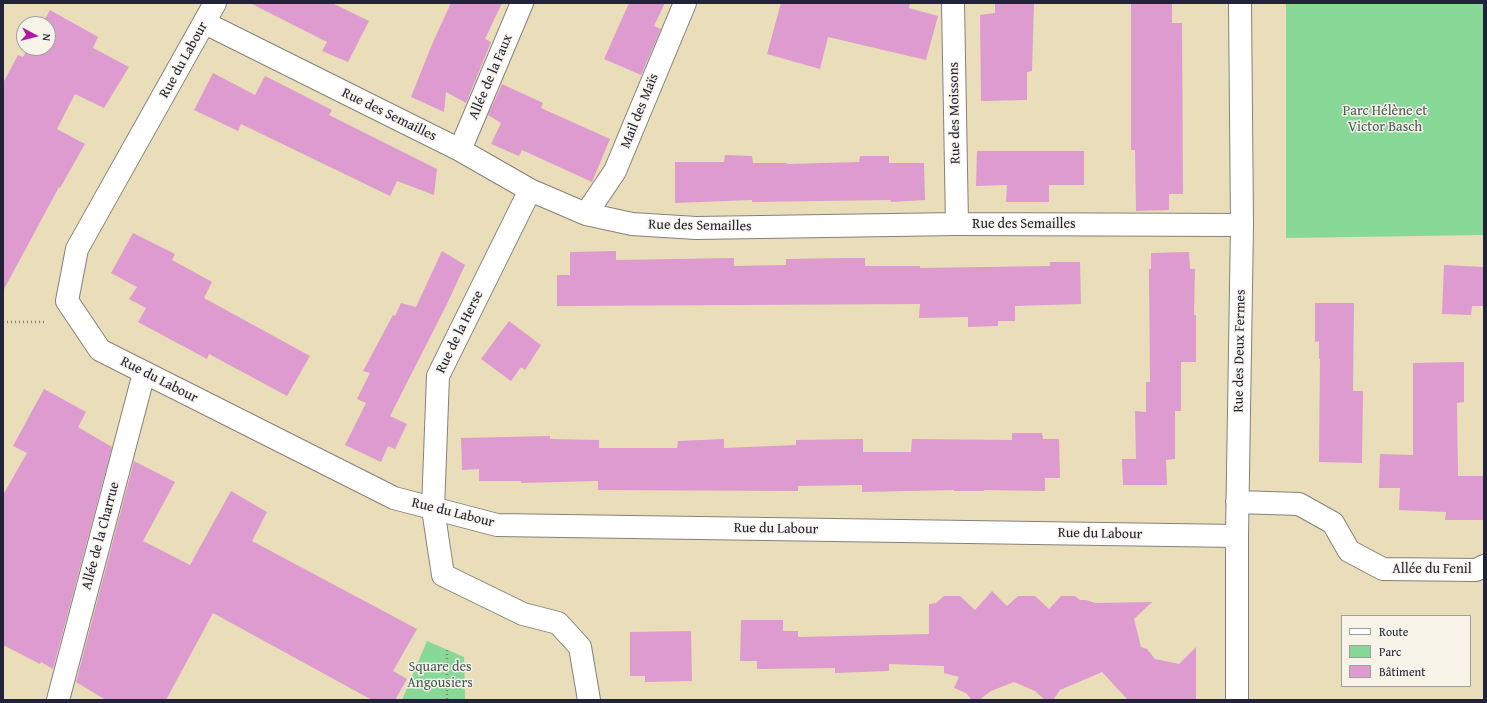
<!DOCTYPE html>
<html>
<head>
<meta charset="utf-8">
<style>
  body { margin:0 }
  #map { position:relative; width:1487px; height:703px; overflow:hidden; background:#e9deb9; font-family:"Gentium Book Plus",serif }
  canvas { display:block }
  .frame { position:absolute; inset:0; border:4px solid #22223b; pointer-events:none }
  .legend { position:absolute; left:1341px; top:615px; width:130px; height:72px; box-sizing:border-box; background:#f7f3e8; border:1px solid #a29fa3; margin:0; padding:5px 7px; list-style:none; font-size:12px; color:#22223b }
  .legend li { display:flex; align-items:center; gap:8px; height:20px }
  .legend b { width:20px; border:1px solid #a29fa3 }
  .north { position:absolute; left:16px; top:16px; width:40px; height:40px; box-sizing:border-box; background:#f7f3e8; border:1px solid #a29fa3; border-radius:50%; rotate:97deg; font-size:11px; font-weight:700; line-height:16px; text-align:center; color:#22223b }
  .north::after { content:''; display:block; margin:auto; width:14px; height:18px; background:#b5179e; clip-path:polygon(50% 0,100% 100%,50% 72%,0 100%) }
</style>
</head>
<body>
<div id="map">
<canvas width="1487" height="703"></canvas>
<div class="frame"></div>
<ul class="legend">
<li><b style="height:5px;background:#fff"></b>Route</li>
<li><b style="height:11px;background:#88d898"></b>Parc</li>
<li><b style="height:11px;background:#dd9bd0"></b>Bâtiment</li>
</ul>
<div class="north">N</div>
</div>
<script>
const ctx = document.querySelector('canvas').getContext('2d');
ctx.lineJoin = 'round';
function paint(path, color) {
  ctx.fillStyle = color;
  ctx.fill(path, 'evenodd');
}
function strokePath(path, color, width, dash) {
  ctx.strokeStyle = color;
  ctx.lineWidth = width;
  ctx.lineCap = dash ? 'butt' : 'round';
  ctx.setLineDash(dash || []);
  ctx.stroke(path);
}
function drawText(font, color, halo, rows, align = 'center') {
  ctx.font = font + ' "Gentium Book Plus",serif';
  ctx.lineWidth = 3;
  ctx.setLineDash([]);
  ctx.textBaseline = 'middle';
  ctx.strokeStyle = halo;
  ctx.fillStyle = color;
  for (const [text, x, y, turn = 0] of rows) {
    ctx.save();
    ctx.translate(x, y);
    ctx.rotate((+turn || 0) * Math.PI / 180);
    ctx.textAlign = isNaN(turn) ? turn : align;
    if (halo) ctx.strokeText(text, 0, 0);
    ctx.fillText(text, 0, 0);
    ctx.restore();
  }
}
const green = new Path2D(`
  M 1286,3 L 1484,3 L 1484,235 L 1286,238 Z
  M 427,641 L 464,657 L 465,700 L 402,700 Z`);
const building = new Path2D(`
  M 250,3 L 332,3 L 369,21 L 348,62 L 322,51 L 327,42 Z
  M 451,3 L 502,3 L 485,39 L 491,42 L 466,103 L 446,92 L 444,112 L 411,97 L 433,42 Z
  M 629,3 L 665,3 L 654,26 L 661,29 L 641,75 L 604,59 Z
  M 781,3 L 910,3 L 909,8 L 938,16 L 926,60 L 828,37 L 820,69 L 767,54 Z
  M 995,3 L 1034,3 L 1032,71 L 1027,72 L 1027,100 L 981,101 L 980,15 L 995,13 Z
  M 1131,4 L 1172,4 L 1172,23 L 1182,23 L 1183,194 L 1169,194 L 1169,210 L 1136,211 L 1135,150 L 1131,150 Z
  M 50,10 L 98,37 L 93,48 L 129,67 L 104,108 L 75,94 L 57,129 L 85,144 L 60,188 L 59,187 L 3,291 L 3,83 L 18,55 L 23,57 L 28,48 L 48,48 L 48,24 L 42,24 Z
  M 213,73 L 255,95 L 265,76 L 332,110 L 329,115 L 437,169 L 434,195 L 397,181 L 390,196 L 241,124 L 238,131 L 194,110 Z
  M 502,84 L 543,103 L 541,108 L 610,139 L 592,182 L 522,150 L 519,156 L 491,144 L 501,123 L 488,115 Z
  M 977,151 L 1084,151 L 1084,185 L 1049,185 L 1049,202 L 1006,202 L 1007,185 L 976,186 Z
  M 725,155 L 752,156 L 753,163 L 787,163 L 787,164 L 859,162 L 860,156 L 889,156 L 889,163 L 924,163 L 925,200 L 891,202 L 890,200 L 752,202 L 752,200 L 675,203 L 675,162 L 724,162 Z
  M 133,233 L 175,254 L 172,260 L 212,282 L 204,298 L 310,356 L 287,396 L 209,354 L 207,359 L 138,322 L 146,308 L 129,299 L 137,287 L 111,273 Z
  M 442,251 L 465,265 L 446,306 L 390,416 L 407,424 L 395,449 L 388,446 L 381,462 L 345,445 L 366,403 L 357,399 L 370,373 L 363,371 L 393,315 L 395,316 L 401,303 L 416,307 Z
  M 616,251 L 616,260 L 734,258 L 734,266 L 786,265 L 786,259 L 846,258 L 865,258 L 865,266 L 920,266 L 920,268 L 1050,266 L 1050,262 L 1080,262 L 1081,304 L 1015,306 L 1015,321 L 998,321 L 998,326 L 968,327 L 968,317 L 919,318 L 920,304 L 557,306 L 557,275 L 570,275 L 570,252 Z
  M 1189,252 L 1190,269 L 1195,269 L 1194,315 L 1196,315 L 1196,362 L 1181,362 L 1181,411 L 1175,411 L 1175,459 L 1166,460 L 1167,485 L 1123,485 L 1122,459 L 1136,459 L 1135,411 L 1146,412 L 1146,382 L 1150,382 L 1149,269 L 1151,269 L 1151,253 Z
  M 1444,265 L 1484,267 L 1484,306 L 1472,306 L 1471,315 L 1442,314 Z
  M 1315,303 L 1354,303 L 1353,391 L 1363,391 L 1362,463 L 1319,462 L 1320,359 L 1319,359 L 1319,341 L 1315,342 Z
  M 509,321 L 541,345 L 525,370 L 521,367 L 511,381 L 481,359 Z
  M 1464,362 L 1464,402 L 1457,403 L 1458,476 L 1484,476 L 1483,520 L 1445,520 L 1446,512 L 1399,510 L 1400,488 L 1379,488 L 1380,454 L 1413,455 L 1413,363 Z
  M 44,389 L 86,412 L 78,427 L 112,447 L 53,669 L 41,662 L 40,664 L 3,645 L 3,495 L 27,453 L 13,446 Z
  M 1012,433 L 1042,433 L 1043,439 L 1059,439 L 1060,478 L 1045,478 L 1045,491 L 984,490 L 984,491 L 954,491 L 954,490 L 862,492 L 862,485 L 798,486 L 798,491 L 598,490 L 598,481 L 521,483 L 521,481 L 479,481 L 479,469 L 462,470 L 461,438 L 550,436 L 550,439 L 599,440 L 599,448 L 677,448 L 678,441 L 724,439 L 724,448 L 796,445 L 796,440 L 863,439 L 863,452 L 911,452 L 912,439 L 1012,440 Z
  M 134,461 L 175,482 L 143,541 L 190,565 L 231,491 L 267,512 L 252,541 L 417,629 L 393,671 L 407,679 L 395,700 L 372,700 L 213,613 L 166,700 L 106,700 L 76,682 Z
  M 992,591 L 1007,606 L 1018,596 L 1035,596 L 1049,609 L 1061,596 L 1075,596 L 1080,600 L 1086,600 L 1095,603 L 1152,602 L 1134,619 L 1141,647 L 1147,649 L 1155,659 L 1179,664 L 1196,647 L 1196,700 L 1128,700 L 1102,672 L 1060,690 L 1053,700 L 1045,700 L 1035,691 L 1014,682 L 991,691 L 979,700 L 972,700 L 966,693 L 954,688 L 959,677 L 944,673 L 944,666 L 889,664 L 889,671 L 835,673 L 835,668 L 757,669 L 757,661 L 740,661 L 741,620 L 783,620 L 783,631 L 798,631 L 798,637 L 929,634 L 929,604 L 936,603 L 944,596 L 960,596 L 975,610 Z
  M 691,631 L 692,681 L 645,682 L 645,676 L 630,676 L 630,632 Z`);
const path = new Path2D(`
  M 3,322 L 46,322
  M 447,650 L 447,700`);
const street = new Path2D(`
  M 215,3 L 77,249 L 67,301 L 100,350 L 394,498 L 497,525 L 1237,536
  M 953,3 L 957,224
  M 205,23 L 460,150 L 530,190 L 586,214 L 632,224 L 696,228 L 957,224 L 1242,225
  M 460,150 L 522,3
  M 530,190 L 438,376 L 433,509 L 443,575 L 523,614 L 558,623 L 580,647 L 589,700
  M 586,214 L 615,171 L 685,3
  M 1237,502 L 1299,504 L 1333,523 L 1349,551 L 1383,569 L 1476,570 L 1484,566
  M 58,700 L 144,373
  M 1237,700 L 1237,536 L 1242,225 L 1240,3`);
const streetNames = [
  ["Rue du Labour",184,60,-61],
  ["Allée de la Faux",491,77,-67],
  ["Mail des Maïs",640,111,-68],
  ["Rue des Moissons",955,113,-91],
  ["Rue des Semailles",389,115,26],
  ["Rue des Semailles",1024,224],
  ["Rue des Semailles",700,226,1],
  ["Rue de la Herse",460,332,-64],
  ["Rue des Deux Fermes",1240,351,-89],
  ["Rue du Labour",159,380,27],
  ["Rue du Labour",453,513,14],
  ["Rue du Labour",776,529,1],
  ["Rue du Labour",1100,534,1],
  ["Allée de la Charrue",101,536,-75],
  ["Allée du Fenil",1432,569]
];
const parkNames = [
  ["Parc Hélène et",1385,111],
  ["Victor Basch",1385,127],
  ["Square des",440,667],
  ["Angousiers",440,683]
];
paint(green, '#88d898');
paint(building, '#dd9bd0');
strokePath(street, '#86807a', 24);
strokePath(path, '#86807a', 2.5, [1, 3]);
strokePath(street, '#fff', 22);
drawText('14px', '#22223b', '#f7f3e8', streetNames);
drawText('14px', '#415957', '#f7f3e8', parkNames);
</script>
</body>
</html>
